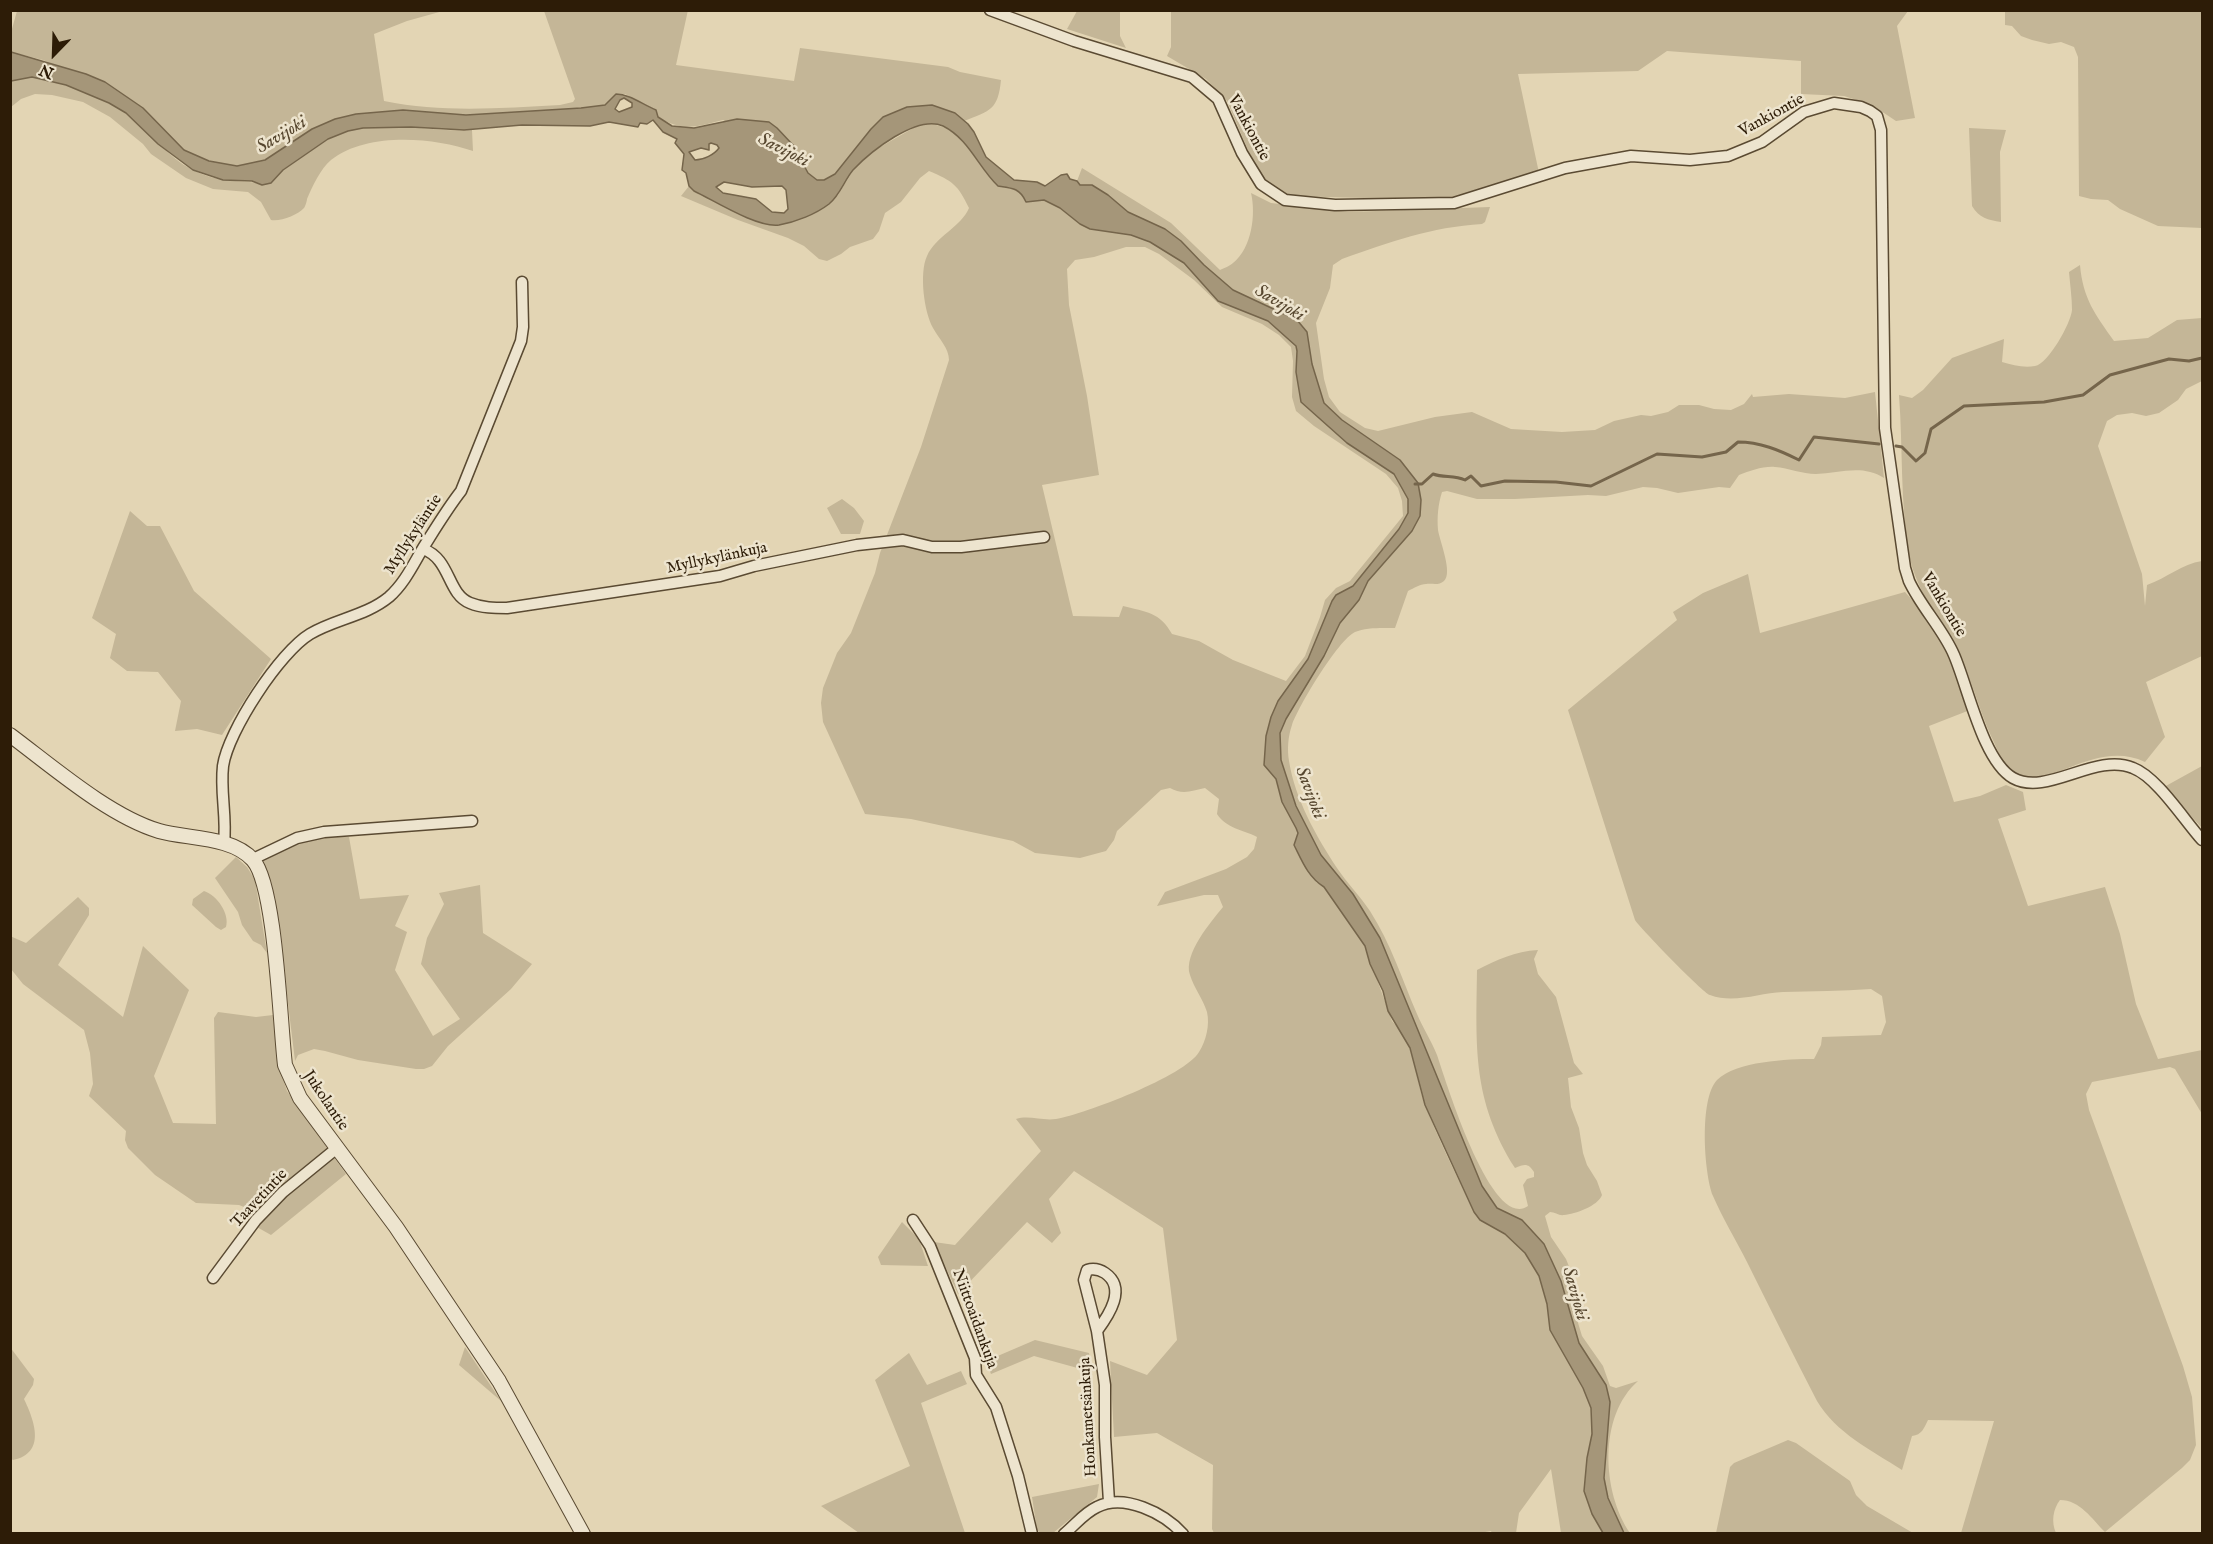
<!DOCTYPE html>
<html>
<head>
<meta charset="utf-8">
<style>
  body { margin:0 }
  #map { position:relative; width:2213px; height:1544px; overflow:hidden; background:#e3d5b4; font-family:"IM FELL English",serif }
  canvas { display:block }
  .frame { position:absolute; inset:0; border:12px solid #2d1c07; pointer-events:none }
  .north { position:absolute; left:24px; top:24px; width:60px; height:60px; -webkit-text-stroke:4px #ede4ce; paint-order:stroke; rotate:203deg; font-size:16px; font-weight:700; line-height:24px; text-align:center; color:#2d1c07 }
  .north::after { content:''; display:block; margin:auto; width:21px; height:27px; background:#2d1c07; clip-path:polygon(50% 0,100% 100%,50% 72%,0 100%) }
</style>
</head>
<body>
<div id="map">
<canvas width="2213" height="1544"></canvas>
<div class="frame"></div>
<div class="north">N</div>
</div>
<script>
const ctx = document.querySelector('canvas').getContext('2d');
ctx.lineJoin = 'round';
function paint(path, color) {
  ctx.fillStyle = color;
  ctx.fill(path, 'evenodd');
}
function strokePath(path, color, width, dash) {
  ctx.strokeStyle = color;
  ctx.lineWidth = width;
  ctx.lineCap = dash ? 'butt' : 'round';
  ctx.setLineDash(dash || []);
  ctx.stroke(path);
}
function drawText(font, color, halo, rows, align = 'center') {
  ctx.font = font + ' "IM FELL English",serif';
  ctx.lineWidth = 5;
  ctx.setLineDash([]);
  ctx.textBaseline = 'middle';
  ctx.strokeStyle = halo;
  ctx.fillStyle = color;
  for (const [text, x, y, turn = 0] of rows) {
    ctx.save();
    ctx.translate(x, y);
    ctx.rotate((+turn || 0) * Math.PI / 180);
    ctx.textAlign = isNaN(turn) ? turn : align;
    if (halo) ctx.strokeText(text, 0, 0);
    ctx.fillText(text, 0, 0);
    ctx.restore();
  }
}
const green = new Path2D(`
  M 688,10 L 676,65 L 794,81 L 800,48 L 948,67 L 960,72 L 1001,80 C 998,110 990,111 964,121 L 955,113 L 883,117 C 871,129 860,143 849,156 C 843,163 838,173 830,178 C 816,187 803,170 801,158 L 723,120 C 696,127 683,132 658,117 L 656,110 L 625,94 L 616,94 L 605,105 L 581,108 L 466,115 L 403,110 L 356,114 L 312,129 L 265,160 L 237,166 L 209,161 L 184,150 L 171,139 L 58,66 L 43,60 L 11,52 L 10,36 L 17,11 L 443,11 L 407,21 L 374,34 L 384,101 C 443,113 501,108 560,105 L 573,102 L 575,99 L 544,11 Z
  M 1077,11 L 1120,11 L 1120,36 L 1126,48 L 1067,29 Z
  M 1171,11 L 1908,11 L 1897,26 L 1915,118 L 1896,121 L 1872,105 L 1844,96 L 1801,94 L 1801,61 L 1667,51 L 1638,71 L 1518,74 L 1539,173 L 1458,197 L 1402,199 L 1288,196 L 1265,181 L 1248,150 L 1227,101 L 1206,79 L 1167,56 L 1171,47 Z
  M 2005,11 L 2202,11 L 2202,228 L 2158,226 L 2120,209 L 2108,200 L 2091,199 L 2079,196 L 2078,57 L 2074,47 L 2061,42 L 2049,44 L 2032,40 L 2021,36 L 2012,26 L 2005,25 Z
  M 32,77 C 68,83 108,97 136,121 C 155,137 169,158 191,169 C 205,177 221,180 235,181 C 246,182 252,181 262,185 C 272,182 275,176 284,169 C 302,155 325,139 347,131 C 383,119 434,133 472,130 L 473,151 C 433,137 366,132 331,160 C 321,168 312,187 307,199 C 307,201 305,207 304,208 C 298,215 280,222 271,220 L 261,202 L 248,192 L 213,189 L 186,178 L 151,154 L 143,144 L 110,117 L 83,102 L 52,95 L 35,94 L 21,99 L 11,107 L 10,81 Z
  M 922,123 C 967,125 970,159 998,186 C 1012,188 1020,188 1026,202 L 1044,200 L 1060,208 L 1080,224 L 1090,229 L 1131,235 L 1150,242 L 1184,263 L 1218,301 L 1268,321 L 1296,345 L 1297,351 L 1296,372 L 1301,402 L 1347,443 L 1394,474 L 1408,499 L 1408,513 L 1399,529 L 1353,586 L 1336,595 L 1332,601 L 1308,659 L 1278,701 L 1269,769 L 1276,779 L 1282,802 L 1295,825 L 1316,882 L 1324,887 L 1365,946 L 1392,1021 C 1416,1046 1414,1072 1424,1102 C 1438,1139 1457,1176 1474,1212 L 1488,1225 L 1505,1234 L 1525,1253 L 1539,1276 L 1547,1304 L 1550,1330 L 1583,1388 L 1591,1408 L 1592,1434 L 1587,1458 L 1584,1491 L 1592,1514 L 1603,1533 L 1561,1533 L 1551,1469 L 1519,1513 L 1516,1533 L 1492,1533 L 1491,1531 L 1474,1534 L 1214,1533 L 1212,1529 L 1213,1465 L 1157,1433 L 1114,1437 L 1110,1361 L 1147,1375 L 1177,1340 L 1163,1228 L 1074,1171 L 1049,1199 L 1061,1233 L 1052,1243 L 1027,1222 L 958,1294 L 934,1242 L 955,1245 L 1041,1151 L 1016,1119 C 1029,1115 1042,1121 1056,1119 C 1085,1114 1185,1076 1199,1052 C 1206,1041 1210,1025 1207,1012 C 1203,999 1194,988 1190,975 C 1183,954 1211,922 1223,907 L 1218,895 L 1204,895 L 1157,906 L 1165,892 L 1226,869 L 1247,857 L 1254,849 L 1257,837 C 1242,829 1227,829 1217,814 L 1219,799 L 1205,788 C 1192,791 1182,795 1170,788 L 1161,790 L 1117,831 L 1114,840 L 1106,851 L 1080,858 L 1035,853 L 1013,841 L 911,819 L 865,814 L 823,722 L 821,703 L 823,688 L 837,653 L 851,633 L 875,573 L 880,553 L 921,447 L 949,360 C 949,348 939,339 933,328 C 924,312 919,273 927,256 C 936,236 961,227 969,208 C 958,185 953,181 929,171 L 920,178 L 901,202 L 885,213 L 879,231 L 873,239 L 850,247 L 841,254 L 827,261 L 819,259 L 804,246 L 788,238 L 738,220 L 681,196 L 689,186 L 694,191 L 760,222 L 838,195 L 854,169 L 875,150 ZM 1126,247 L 1145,247 L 1159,254 L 1194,280 L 1222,307 L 1262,324 L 1279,335 L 1291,347 L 1293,361 L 1292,397 L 1296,411 L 1314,426 L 1386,474 L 1398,488 L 1402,501 L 1403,516 L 1350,581 L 1336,588 L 1325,600 L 1320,617 L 1305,656 L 1286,681 L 1233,660 L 1199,641 L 1172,634 C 1160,612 1146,612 1123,606 L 1119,617 L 1073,616 L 1042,485 L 1099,475 L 1087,396 L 1069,305 L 1067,269 L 1075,260 L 1094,257 Z
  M 1969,128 L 2006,130 L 2000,152 L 2001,222 C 1988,220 1979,218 1972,206 Z
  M 1082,168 L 1171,223 L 1220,270 C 1224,268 1230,266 1233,263 C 1252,248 1256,214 1251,193 L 1271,203 L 1348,212 L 1490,207 L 1485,222 L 1482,224 C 1431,227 1390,242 1342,259 L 1333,265 L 1330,288 L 1316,323 L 1324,379 L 1329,397 L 1340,412 L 1365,428 L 1378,431 L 1435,417 L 1472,412 L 1511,429 L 1562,432 L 1595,430 L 1614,421 L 1641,415 L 1651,416 L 1668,412 L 1679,405 L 1699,405 L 1714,409 L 1731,410 L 1744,404 L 1752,394 L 1753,397 L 1789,394 L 1845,398 L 1875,392 L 1884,478 C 1863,464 1839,473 1816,474 C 1802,474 1789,468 1775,467 C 1763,466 1750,471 1739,475 L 1730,488 L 1719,487 L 1678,493 L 1657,488 L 1643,487 L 1606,496 L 1588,495 L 1515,499 L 1477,499 L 1447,491 L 1442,492 C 1438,505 1437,517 1438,530 C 1440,542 1453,573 1444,581 C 1438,586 1433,583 1426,584 C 1420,584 1414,588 1408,591 L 1395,628 C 1383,628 1366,627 1355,632 C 1338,640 1298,707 1292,725 C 1288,736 1287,750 1289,761 C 1295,799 1316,836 1337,868 C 1347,883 1360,896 1370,911 C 1391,944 1402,979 1417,1014 C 1423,1028 1431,1040 1437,1055 C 1445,1078 1491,1232 1528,1206 L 1523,1185 L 1527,1179 L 1534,1177 L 1534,1172 C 1528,1163 1525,1164 1515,1168 C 1472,1100 1476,1047 1477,970 C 1497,960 1515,951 1538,950 L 1534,959 L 1538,974 L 1556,997 L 1574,1063 L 1583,1074 L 1568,1078 L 1571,1107 L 1579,1128 L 1583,1153 L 1587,1165 L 1597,1181 L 1602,1195 C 1598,1206 1575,1214 1564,1215 C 1559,1216 1555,1212 1550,1212 L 1545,1216 L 1551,1237 L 1566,1259 L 1572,1274 L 1575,1313 L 1582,1336 L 1603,1366 L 1610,1386 L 1616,1388 L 1638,1381 C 1598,1416 1602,1492 1630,1533 L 1624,1533 L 1608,1498 L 1604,1478 L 1610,1402 L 1599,1373 L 1579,1343 L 1551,1258 L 1544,1244 L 1522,1220 L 1497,1208 L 1482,1186 L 1380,938 L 1353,894 L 1321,855 L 1296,806 L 1281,760 L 1280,733 L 1285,719 L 1324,656 L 1340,623 L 1359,600 L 1368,581 L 1412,531 L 1420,516 L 1421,500 L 1418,483 L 1400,460 L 1342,420 L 1324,403 L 1312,364 L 1307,332 L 1297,320 L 1233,290 L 1204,265 L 1181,241 L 1165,229 L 1128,212 L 1108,195 L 1079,185 L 1077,181 Z
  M 2080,265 C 2083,299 2095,314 2114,341 L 2148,338 L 2177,320 L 2202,318 L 2202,381 L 2186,389 L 2178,400 L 2159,413 L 2146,416 L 2132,413 L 2117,415 L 2107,421 L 2098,446 L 2142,574 L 2145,606 L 2147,585 C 2167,578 2182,564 2202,561 L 2202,656 L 2146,682 L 2165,737 L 2145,762 C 2096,739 2051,789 2018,776 C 2003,770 1998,749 1991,736 C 1980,712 1974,687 1963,664 C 1946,628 1916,593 1909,554 C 1900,501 1903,448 1899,395 L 1912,398 L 1923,390 L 1952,358 L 2004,339 L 2002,362 C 2013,365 2023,368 2035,366 C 2048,364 2071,323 2072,310 C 2072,298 2070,284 2069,272 Z
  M 842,499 L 854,508 L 864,521 L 860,534 L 841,534 L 827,508 Z
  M 130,511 L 147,526 L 160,526 L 194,591 L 271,659 L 222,735 L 197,729 L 175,731 L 181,701 L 158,672 L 127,671 L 110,658 L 116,634 L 92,618 Z
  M 1748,574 L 1760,633 L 1905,592 C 1937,626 1954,667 1970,710 L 1929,726 L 1954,802 L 1980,796 L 2006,785 L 2023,792 L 2026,810 L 1998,819 L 2028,906 L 2105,887 L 2120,934 L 2136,1004 L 2158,1059 L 2202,1050 L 2202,1114 L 2175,1069 L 2170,1067 L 2092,1082 L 2086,1094 L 2089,1110 L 2183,1366 L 2192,1397 L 2196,1445 L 2190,1460 L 2182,1468 L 2105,1532 C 2092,1519 2080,1500 2060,1500 C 2053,1509 2051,1522 2056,1533 L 1961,1533 L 1994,1421 L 1928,1420 C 1924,1428 1922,1435 1912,1436 L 1902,1470 C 1871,1450 1836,1433 1817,1401 C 1793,1355 1770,1308 1747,1262 C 1736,1240 1723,1219 1713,1196 C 1704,1173 1699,1099 1717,1080 C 1736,1061 1788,1059 1814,1059 L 1821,1045 L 1822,1037 L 1881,1035 L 1886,1022 L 1882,996 L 1871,989 C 1842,991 1812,991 1783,992 C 1759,993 1734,1004 1710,995 C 1703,993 1640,928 1635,920 L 1568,710 L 1677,620 L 1673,612 L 1703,593 Z
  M 2202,766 L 2202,828 L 2164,787 Z
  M 324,837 L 349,837 L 360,899 L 409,895 L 395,926 L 407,932 L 395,970 L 433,1036 L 460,1019 L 421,964 L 427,938 L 444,904 L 439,893 L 480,885 L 483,933 L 532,964 L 511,989 L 448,1046 L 432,1066 L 424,1069 L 416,1069 L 358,1060 L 325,1051 L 314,1049 L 298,1055 L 295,1061 L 275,897 L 260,859 L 298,841 Z
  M 236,857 L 247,867 L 255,880 L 267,953 L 261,945 L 253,941 L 242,925 L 238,912 L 215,878 Z
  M 204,891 C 217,895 230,914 226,927 L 221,930 L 216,927 L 192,905 L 193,899 Z
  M 78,897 L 89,908 L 89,915 L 58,965 L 123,1017 L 143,946 L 189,990 L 154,1076 L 173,1123 L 216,1124 L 214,1018 L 218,1012 L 256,1017 L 273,1015 L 279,1067 L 287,1091 L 346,1174 L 271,1235 L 248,1222 L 252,1215 L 249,1209 L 239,1205 L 196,1203 L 155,1175 L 128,1148 L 125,1140 L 126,1131 L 89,1096 L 93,1084 L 90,1053 L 84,1030 L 23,984 L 11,969 L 10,936 L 26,943 Z
  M 902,1222 L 919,1239 L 928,1266 L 881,1265 L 878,1257 Z
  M 1035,1340 L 1089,1353 L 1092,1372 L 1034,1356 L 991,1374 L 986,1361 Z
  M 10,1347 L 34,1379 L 33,1385 L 24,1399 C 34,1420 47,1453 13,1460 L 10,1458 Z
  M 465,1347 L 501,1401 L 459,1365 Z
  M 909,1353 L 927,1385 L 961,1371 L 967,1384 L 921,1403 L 965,1533 L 859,1533 L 821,1506 L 910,1466 L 875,1380 Z
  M 1788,1440 L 1796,1443 L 1850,1481 L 1856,1495 L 1867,1506 L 1913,1533 L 1716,1533 L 1730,1467 L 1734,1463 Z
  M 1099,1484 L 1097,1497 L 1053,1533 L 1041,1533 L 1037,1530 L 1032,1497 Z`);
const water = new Path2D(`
  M 11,52 L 86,74 L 105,82 L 143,108 L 184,150 L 209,161 L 237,166 L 265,160 L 312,129 L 335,119 L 356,114 L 403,110 L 466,115 L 581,108 L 605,105 L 616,94 C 630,94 643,105 656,110 L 658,117 L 672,126 L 694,128 L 737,119 L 769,122 L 777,128 L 793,145 L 808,173 L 817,180 L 824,180 L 835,174 L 871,129 L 883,117 L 907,107 L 932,105 L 955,113 L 968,124 L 974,132 L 986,157 L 1014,180 L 1037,182 L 1045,186 L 1061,175 L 1067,174 L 1070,179 L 1077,181 L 1080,185 L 1092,185 L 1108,195 L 1128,212 L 1165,229 L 1181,241 L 1204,265 L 1233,290 L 1297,320 L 1307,332 L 1312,364 L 1324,403 L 1342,420 L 1400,460 L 1418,483 L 1421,500 L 1420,516 L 1412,531 L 1368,581 L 1359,600 L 1340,623 L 1324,656 L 1286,719 L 1280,733 L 1281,760 L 1296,806 L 1321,855 L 1353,894 L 1380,938 L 1482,1186 L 1497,1208 L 1522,1220 L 1544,1244 L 1561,1281 L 1579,1343 L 1606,1385 L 1610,1402 L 1604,1478 L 1608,1498 L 1624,1533 L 1603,1533 L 1592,1514 L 1584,1491 L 1587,1458 L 1592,1434 L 1591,1408 L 1583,1388 L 1550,1330 L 1547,1304 L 1539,1276 L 1525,1253 L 1505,1234 L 1480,1220 L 1474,1212 L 1425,1105 L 1410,1048 L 1388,1011 L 1383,991 L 1370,964 L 1365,946 L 1324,887 C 1308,877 1302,861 1294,845 L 1298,833 L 1296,828 L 1282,802 L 1276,779 L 1264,765 L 1266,736 L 1271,717 L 1278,701 L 1308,659 L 1332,601 L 1336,595 L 1353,586 L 1399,529 L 1408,513 L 1408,499 L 1394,474 L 1347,443 L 1301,402 L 1296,372 L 1297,351 L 1296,346 L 1268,321 L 1218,301 L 1184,263 L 1150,242 L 1131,235 L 1090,229 L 1080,224 L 1060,208 L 1044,200 L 1026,202 C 1020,188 1012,188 998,186 C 978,167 969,139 943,126 C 917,114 870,152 853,170 C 844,181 840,195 829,204 C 816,214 796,222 779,225 C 757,228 715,201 694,191 L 689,186 L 686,173 L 682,170 L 684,154 L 675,143 L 677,139 L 663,132 L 653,120 L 647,124 L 640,123 L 638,127 L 609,122 L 590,126 L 522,125 L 464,130 L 411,127 L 363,128 L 348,131 L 328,139 L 283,170 L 271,183 L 262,185 L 252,181 L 223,180 L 193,170 L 158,144 L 126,113 L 109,103 L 66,85 L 32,77 L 11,81 ZM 624,98 L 632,103 L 632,107 L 619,112 L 615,109 L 620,100 ZM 711,143 L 717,145 L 719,148 C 714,155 703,160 695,160 L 689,152 L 701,148 L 709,150 L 709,144 ZM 724,182 L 752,187 L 782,186 L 786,190 L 788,209 L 784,213 L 772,212 L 756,199 L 723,193 L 716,187 Z`);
const stream = new Path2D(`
  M 1896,446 L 1902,447 L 1916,461 L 1925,453 L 1931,429 L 1964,406 L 2044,402 L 2083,395 L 2110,375 L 2169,359 L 2189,361 L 2202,358
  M 1415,484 L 1422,484 L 1433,474 C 1444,478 1454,475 1465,480 L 1471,476 L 1481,486 L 1505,481 L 1556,482 L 1591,486 L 1657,454 L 1702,457 L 1726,452 L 1738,442 C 1760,442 1779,450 1799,460 L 1814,437 L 1879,444`);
const minor = new Path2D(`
  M 990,10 L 1074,41 L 1192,77 L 1218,99 L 1242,153 L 1261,184 L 1285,200 L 1335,205 L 1454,203 L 1565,168 L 1631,156 L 1690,160 L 1728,156 L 1762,142 L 1804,112 L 1834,103 L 1861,107 L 1870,111 L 1877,116 L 1881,130 L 1885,428 L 1905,568 L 1909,581 C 1921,607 1943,629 1954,655 C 1968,687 1983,761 2013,778 C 2047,797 2095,752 2133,768 C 2157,777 2184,820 2202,840
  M 423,549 C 451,559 447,594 470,603 C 482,608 495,608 507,608 L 720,576 L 754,566 L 857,545 L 903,540 L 932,547 L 961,547 L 1044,537
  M 224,843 C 227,817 220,792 223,766 C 228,731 280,652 310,634 C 335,619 366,616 389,597 C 404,584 413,565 423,548 C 435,529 447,509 461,491 L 521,341 L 523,327 L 522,282
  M 253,859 L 297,838 L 324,832 L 472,821
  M 913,1220 L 930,1246 L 975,1358 L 976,1375 L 996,1407 L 1018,1476 L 1032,1534
  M 213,1278 L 256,1220 L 283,1192 L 337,1148
  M 1097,1331 C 1109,1315 1127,1288 1105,1273 C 1099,1269 1094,1268 1087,1270 L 1084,1280 L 1097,1331 L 1105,1385 L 1105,1437 L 1109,1502
  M 1064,1534 C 1075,1525 1084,1513 1097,1507 C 1124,1493 1164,1513 1183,1534`);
const tertiary = new Path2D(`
  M 10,735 C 53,767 109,816 159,831 C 187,839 232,836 253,860 C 276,886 280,1025 285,1065 L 300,1098 L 396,1227 L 499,1381 L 583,1534`);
const streetNames = [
  ["Vankiontie",1772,116,-29],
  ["Vankiontie",1248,128,62],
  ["Myllykyläntie",414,535,-57],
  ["Myllykylänkuja",717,559,-12],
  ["Vankiontie",1943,605,59],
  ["Jukolantie",325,1101,56],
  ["Taavetintie",260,1199,-47],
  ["Niittoaidankuja",974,1319,70],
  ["Honkametsänkuja",1089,1417,-93]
];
const waterNames = [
  ["Savijoki",282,136,-31],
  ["Savijoki",783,151,27],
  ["Savijoki",1279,304,31],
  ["Savijoki",1309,793,69],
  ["Savijoki",1574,1294,74]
];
paint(green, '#c4b697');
paint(water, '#a59679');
strokePath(water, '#75654b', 1.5);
strokePath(stream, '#75654b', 3);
strokePath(minor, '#5a4a32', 13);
strokePath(tertiary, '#5a4a32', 16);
strokePath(minor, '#ede4ce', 10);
strokePath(tertiary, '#ede4ce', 14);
drawText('16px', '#2d1c07', '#ede4ce', streetNames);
drawText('italic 18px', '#57472f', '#ede4ce', waterNames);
</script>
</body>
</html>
